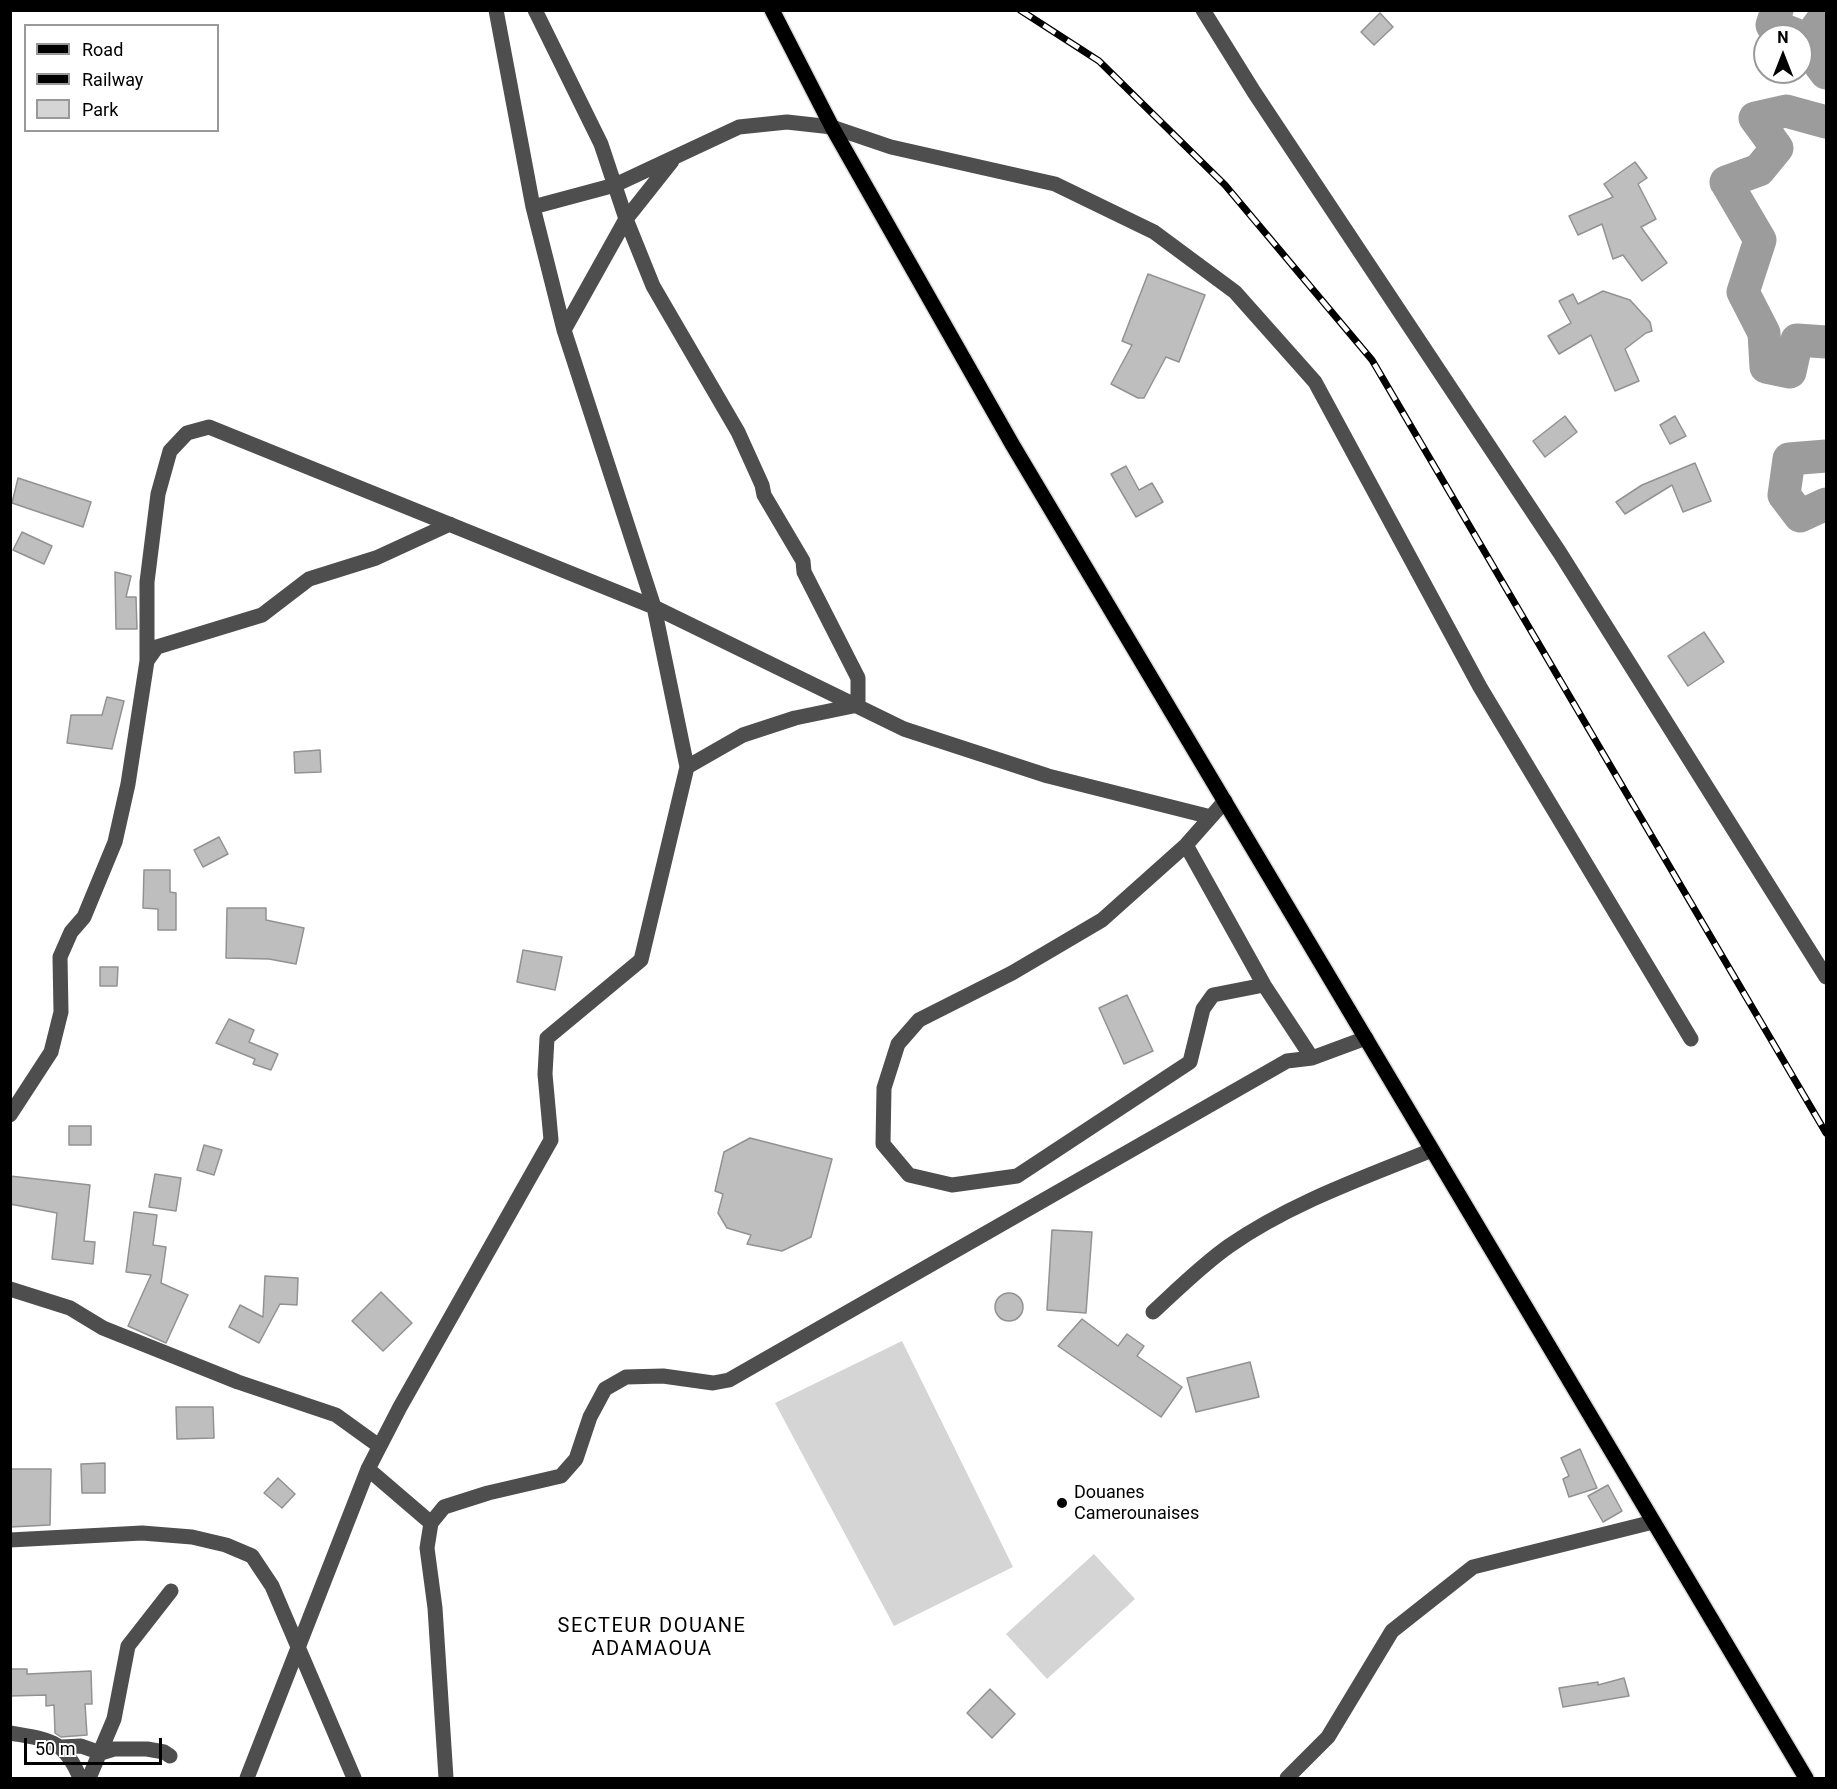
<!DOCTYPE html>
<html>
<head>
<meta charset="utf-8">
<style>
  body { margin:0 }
  #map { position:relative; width:1837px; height:1789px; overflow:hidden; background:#fff; font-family:Roboto,sans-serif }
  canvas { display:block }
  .frame { position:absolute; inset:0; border:12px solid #000; pointer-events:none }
  .legend { position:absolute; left:24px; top:24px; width:195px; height:108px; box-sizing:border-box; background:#fff; border:2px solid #999; margin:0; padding:8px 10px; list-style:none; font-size:18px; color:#000 }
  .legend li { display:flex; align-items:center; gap:12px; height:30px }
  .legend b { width:30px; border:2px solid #999 }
  .north { position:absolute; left:1753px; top:24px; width:60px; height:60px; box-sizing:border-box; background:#fff; border:2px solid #999; border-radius:50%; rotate:0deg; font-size:16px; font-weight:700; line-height:24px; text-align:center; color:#000 }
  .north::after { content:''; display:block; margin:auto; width:21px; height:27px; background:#000; clip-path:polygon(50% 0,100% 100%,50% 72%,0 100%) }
  .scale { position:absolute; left:24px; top:1738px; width:138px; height:27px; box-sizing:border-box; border:3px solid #000; border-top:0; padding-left:8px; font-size:18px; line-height:21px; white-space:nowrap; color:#000; -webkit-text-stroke:4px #fff; paint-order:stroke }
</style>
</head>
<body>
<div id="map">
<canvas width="1837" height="1789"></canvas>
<div class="frame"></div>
<ul class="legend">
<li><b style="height:8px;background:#000"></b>Road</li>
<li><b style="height:8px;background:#000"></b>Railway</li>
<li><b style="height:16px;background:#d5d5d5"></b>Park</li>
</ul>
<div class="north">N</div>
<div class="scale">50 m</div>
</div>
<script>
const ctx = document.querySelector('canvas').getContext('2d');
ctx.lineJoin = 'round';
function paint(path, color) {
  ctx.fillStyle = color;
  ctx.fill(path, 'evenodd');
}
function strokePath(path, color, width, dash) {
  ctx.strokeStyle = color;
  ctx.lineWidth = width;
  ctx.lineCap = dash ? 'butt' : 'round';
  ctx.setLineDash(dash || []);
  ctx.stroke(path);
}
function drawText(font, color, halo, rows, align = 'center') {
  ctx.font = font + ' Roboto,sans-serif';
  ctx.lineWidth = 4.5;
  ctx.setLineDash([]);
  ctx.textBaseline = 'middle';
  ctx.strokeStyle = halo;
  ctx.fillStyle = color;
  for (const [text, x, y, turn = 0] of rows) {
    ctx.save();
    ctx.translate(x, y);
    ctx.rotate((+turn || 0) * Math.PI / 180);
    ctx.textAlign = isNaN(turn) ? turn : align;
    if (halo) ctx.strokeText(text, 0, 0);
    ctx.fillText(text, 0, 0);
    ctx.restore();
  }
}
const green = new Path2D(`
  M 902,1341 L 1013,1567 L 894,1626 L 775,1403 Z
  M 1094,1554 L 1135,1599 L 1047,1679 L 1006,1634 Z`);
const river = new Path2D(`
  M 1777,10 L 1772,25 L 1799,36
  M 1801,37 L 1808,40 L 1821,22 L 1826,21
  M 1826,53 L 1820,65 L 1826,73
  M 1826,122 L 1786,111 L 1755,118 L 1777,148 L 1759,170 L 1726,182 L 1760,240 L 1743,292 L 1764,333 L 1766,367 L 1790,372 L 1797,340 L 1826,342
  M 1826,456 L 1789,459 L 1784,495 L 1800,516 L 1826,504`);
const building = new Path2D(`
  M 1380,13 L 1393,27 L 1374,45 L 1361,32 Z
  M 1635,162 L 1647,178 L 1638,184 L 1656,219 L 1641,227 L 1667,263 L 1642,281 L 1623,255 L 1613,259 L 1602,224 L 1578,235 L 1569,216 L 1613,197 L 1604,184 Z
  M 1148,274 L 1205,295 L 1179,362 L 1166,357 L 1144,398 L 1138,398 L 1111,384 L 1132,345 L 1122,341 Z
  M 1603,291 L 1630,300 L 1650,322 L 1652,331 L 1646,333 L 1625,349 L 1639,381 L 1615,391 L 1591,335 L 1559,354 L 1548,336 L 1571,323 L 1559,301 L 1573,294 L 1578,304 Z
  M 1565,416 L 1577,432 L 1545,457 L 1533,441 Z
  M 1675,416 L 1686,436 L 1670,444 L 1660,425 Z
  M 1695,463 L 1711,501 L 1683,512 L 1672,485 L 1625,514 L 1616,502 L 1642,485 Z
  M 1126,466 L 1139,490 L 1152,483 L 1163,502 L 1136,517 L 1111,474 Z
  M 18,478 L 91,502 L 83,527 L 12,503 Z
  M 22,532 L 52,546 L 44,564 L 13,550 Z
  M 115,572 L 131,576 L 126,597 L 136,597 L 137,629 L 116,629 Z
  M 1704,632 L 1724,662 L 1688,686 L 1668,656 Z
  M 107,697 L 124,701 L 112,749 L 67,743 L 71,715 L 102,715 Z
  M 320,750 L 321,772 L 295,773 L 294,752 Z
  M 219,837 L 228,854 L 203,867 L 194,850 Z
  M 144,870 L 170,870 L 170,892 L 176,893 L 176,930 L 158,930 L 158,909 L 143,908 Z
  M 227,908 L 266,908 L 266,920 L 304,928 L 296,964 L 269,959 L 226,958 Z
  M 523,950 L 562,957 L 555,990 L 517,982 Z
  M 100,967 L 118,967 L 117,986 L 100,986 Z
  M 1127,995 L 1153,1051 L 1124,1064 L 1099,1008 Z
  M 229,1019 L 254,1030 L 249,1042 L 278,1054 L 271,1070 L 253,1064 L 255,1059 L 216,1043 Z
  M 69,1126 L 91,1126 L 91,1145 L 69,1145 Z
  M 750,1138 L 832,1159 L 811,1237 L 782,1251 L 747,1244 L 751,1235 L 727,1228 L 718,1213 L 723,1194 L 715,1191 L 724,1152 Z
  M 204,1145 L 222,1150 L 214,1175 L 197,1170 Z
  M 155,1174 L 181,1178 L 176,1211 L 149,1207 Z
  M 10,1176 L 90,1185 L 84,1241 L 95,1242 L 93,1264 L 52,1259 L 57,1213 L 10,1204 Z
  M 134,1212 L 157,1215 L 153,1245 L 166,1247 L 161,1283 L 188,1295 L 166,1343 L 128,1326 L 151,1275 L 126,1272 Z
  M 1052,1230 L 1092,1232 L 1086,1313 L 1047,1310 Z
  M 265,1276 L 298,1278 L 297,1305 L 280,1304 L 259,1343 L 229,1327 L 240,1305 L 263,1317 Z
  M 381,1292 L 412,1323 L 383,1351 L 352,1321 Z
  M995 1307a14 14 0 1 1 28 0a14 14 0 1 1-28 0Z
  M 1082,1319 L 1118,1346 L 1127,1334 L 1144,1346 L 1137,1356 L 1182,1387 L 1161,1417 L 1058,1346 Z
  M 1250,1362 L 1259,1397 L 1196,1412 L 1187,1378 Z
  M 176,1407 L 213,1407 L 214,1438 L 177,1439 Z
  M 1580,1449 L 1597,1488 L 1569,1497 L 1563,1479 L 1569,1476 L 1561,1458 Z
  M 105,1463 L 105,1493 L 82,1493 L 81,1464 Z
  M 10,1469 L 51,1469 L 50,1525 L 10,1527 Z
  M 278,1478 L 295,1494 L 282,1508 L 264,1493 Z
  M 1608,1485 L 1622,1511 L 1603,1522 L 1588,1496 Z
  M 10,1669 L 27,1669 L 27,1674 L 91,1671 L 92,1704 L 85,1704 L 87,1735 L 61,1737 L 55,1733 L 54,1705 L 46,1706 L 46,1695 L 10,1696 Z
  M 1624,1678 L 1629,1696 L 1563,1707 L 1559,1688 L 1598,1682 L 1598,1685 Z
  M 990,1689 L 1015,1714 L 992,1738 L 967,1713 Z`);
const minor = new Path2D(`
  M 535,10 L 601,144 L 626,219 L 653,286 L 738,432 L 762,485 L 764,495 L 803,561 L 804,572 L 858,678 L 858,705 L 795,718 L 743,735 L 687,767
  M 1203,10 L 1254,92 L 1560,553 L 1826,977
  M 533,207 L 615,185 L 739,127 L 787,122 L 832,127 L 891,147 L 1055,184 L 1154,232 L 1235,292 L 1315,382 L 1480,687 L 1691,1039
  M 564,330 L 626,219 L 672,161
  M 147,661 L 157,647 L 262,615 L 309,579 L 376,558 L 450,524
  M 1225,801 L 1186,845 L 1102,920 L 1012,973 L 919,1020 L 898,1044 L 884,1088 L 883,1144 L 909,1175 L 952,1185 L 1017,1176 L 1190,1062 L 1203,1009 L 1213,995 L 1264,985
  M 1186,845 L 1264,985 L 1312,1058
  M 10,1115 L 51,1052 L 61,1012 L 60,957 L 71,932 L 84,917 L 115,842 L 128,784 L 147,661 L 147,582 L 158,494 L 170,451 L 187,433 L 209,427 L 654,607 L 904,729 L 1048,776 L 1211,817
  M 10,1289 L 70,1308 L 103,1328 L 238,1382 L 336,1415 L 379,1446
  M 1153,1312 C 1178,1289 1202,1265 1229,1246 C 1291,1203 1363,1178 1432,1150
  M 368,1469 L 431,1523
  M 10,1540 L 142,1533 L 192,1537 L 226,1545 L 252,1556 L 272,1586 L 354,1778
  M 10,1733 C 49,1740 64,1739 80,1778
  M 62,1747 L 81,1746 L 101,1753 L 114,1749 L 147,1749 L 164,1752 L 170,1756
  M 89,1778 L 114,1719 L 128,1646 L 171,1591
  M 247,1778 L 368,1469 L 400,1407 L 551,1140 L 545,1074 L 547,1038 L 641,960 L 687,767 L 654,607 L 564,330 L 533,207 L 496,10
  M 446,1778 L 435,1608 L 427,1548 L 431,1523 L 444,1507 L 488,1493 L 561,1476 L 576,1459 L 590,1417 L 605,1389 L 626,1377 L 663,1376 L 713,1383 L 729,1380 L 1287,1061 L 1312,1058 L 1366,1038
  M 1287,1778 L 1328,1737 L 1392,1631 L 1473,1567 L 1653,1522`);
const major = new Path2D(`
  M 772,10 L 832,127 L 1012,444 L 1806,1778`);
const rail = new Path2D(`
  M 1020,10 L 1099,61 L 1225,185 L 1372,360 L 1826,1133`);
const markers = [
  [1062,1503,6,"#000"]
];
const poiNames = [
  ["Douanes",1074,1493],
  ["Camerounaises",1074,1514]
];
const neighbourhoodNames = [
  ["SECTEUR DOUANE",652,1627],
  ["ADAMAOUA",652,1650]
];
paint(green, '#d5d5d5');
strokePath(river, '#9c9c9c', 33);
paint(building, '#bebebe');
strokePath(building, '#929292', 1.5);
strokePath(major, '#dbdbdb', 18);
strokePath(minor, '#4e4e4e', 15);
strokePath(major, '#000', 15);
strokePath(rail, '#000', 7);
strokePath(rail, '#fff', 4.5, [14]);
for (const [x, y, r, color] of markers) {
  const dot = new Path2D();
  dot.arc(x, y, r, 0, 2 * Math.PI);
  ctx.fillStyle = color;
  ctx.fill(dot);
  strokePath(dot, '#fff', 2);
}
drawText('18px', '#000', '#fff', poiNames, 'left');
ctx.letterSpacing = '1.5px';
drawText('20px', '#000', '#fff', neighbourhoodNames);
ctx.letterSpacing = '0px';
</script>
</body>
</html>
